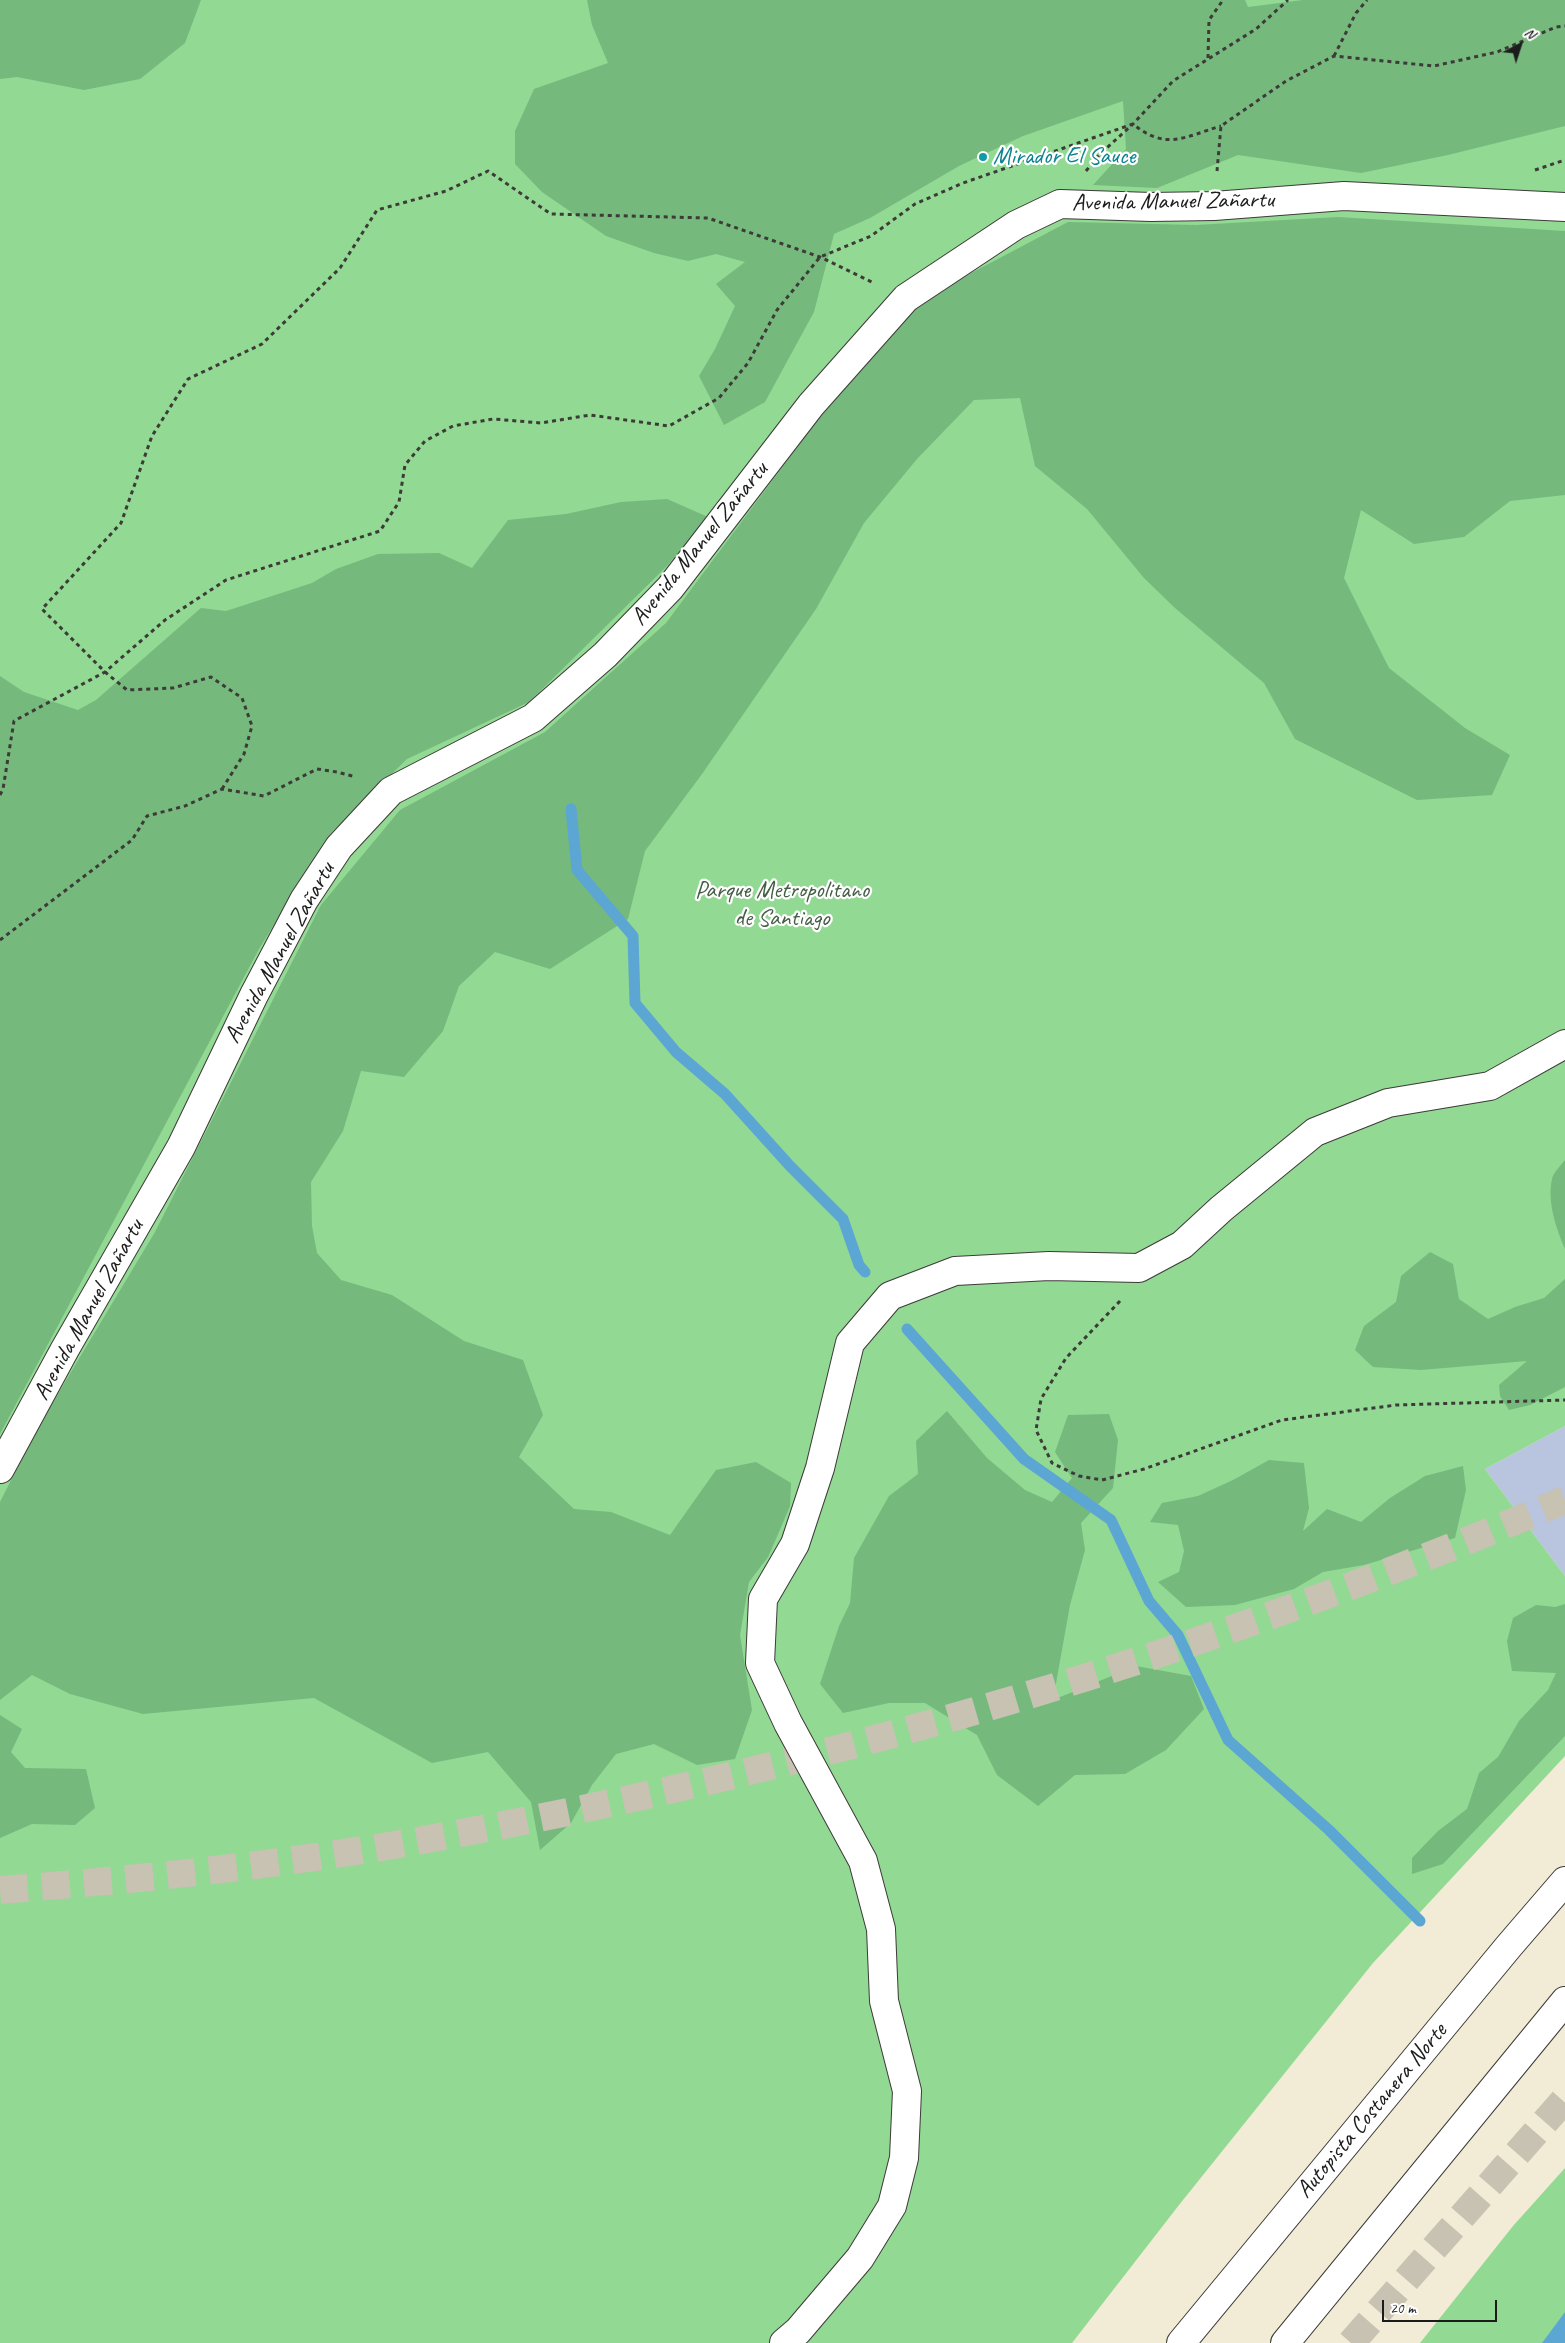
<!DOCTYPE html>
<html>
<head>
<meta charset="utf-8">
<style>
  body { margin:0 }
  #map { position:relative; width:1565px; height:2343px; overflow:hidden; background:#f2ebd6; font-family:Caveat,sans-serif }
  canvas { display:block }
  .north { position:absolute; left:1495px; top:20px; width:50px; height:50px; -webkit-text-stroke:4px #fff; paint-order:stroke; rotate:40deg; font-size:14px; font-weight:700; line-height:20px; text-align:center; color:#1c1c1c }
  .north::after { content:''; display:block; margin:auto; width:18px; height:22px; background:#1c1c1c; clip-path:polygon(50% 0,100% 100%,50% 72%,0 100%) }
  .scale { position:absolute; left:1382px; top:2300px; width:115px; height:22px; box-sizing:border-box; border:2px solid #1c1c1c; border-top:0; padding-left:6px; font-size:15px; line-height:18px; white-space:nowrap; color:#1c1c1c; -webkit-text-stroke:4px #fff; paint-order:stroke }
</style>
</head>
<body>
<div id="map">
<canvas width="1565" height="2343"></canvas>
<div class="north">N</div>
<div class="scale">20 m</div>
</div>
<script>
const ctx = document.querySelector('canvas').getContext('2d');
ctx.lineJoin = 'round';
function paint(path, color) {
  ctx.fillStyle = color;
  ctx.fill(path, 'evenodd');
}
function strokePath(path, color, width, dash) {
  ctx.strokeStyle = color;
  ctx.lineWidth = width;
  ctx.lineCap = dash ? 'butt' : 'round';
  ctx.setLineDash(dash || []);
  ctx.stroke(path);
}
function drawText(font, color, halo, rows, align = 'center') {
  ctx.font = font + ' Caveat,sans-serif';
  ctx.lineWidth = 4.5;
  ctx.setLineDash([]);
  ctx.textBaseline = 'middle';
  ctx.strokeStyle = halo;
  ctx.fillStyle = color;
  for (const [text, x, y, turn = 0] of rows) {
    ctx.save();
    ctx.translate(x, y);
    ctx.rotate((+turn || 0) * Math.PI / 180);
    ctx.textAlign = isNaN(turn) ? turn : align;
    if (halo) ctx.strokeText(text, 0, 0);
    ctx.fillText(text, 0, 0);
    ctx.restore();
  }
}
const industrial = new Path2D(`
  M 1565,1426 L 1565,1576 L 1485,1469 Z`);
const green = new Path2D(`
  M 0,0 L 1565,0 L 1565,1426 L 1485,1469 L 1565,1576 L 1565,1756 L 1373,1963 L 1179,2205 L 1072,2343 L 0,2343 Z
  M 1565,2168 L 1565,2343 L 1420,2343 L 1513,2226 Z`);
const forest = new Path2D(`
  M 0,0 L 201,0 L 185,43 L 140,79 L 84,90 L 17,77 L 0,79 Z
  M 587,0 L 1245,0 L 1248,7 L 1303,0 L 1565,0 L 1565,126 L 1448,155 L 1361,173 L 1238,155 L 1157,188 L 1093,185 L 1126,149 L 1123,101 L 1023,136 L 959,166 L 870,218 L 834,234 L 814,312 L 765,402 L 724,425 L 699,376 L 715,349 L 735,306 L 716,284 L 745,262 L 716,254 L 688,261 L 654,253 L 606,236 L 542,192 L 515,164 L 515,131 L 534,89 L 608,63 L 592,25 Z
  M 1338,217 L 1565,231 L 1565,495 L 1510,501 L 1464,537 L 1414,544 L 1361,510 L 1344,578 L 1389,668 L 1465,728 L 1510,755 L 1492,795 L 1417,800 L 1295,739 L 1264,683 L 1175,608 L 1144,578 L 1087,509 L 1035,466 L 1020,398 L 974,400 L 917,459 L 864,523 L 816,609 L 702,774 L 645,851 L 628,919 L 550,969 L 495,952 L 459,986 L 443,1031 L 404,1077 L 361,1071 L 343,1131 L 311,1182 L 312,1226 L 317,1253 L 341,1280 L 392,1295 L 464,1341 L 523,1360 L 543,1415 L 519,1457 L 574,1509 L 611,1512 L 670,1535 L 716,1470 L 756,1462 L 791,1483 L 790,1506 L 779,1532 L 768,1557 L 749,1582 L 740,1635 L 752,1710 L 735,1759 L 697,1765 L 654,1744 L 616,1754 L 592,1785 L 571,1823 L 540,1850 L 531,1802 L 488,1752 L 432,1763 L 314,1698 L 143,1714 L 70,1694 L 32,1675 L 0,1700 L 0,1502 L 38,1427 L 155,1232 L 321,905 L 400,810 L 545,732 L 666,623 L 816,422 L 922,299 L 1068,222 L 1196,225 Z
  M 667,499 L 708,517 L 666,567 L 529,702 L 407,759 L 330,834 L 259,949 L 0,1434 L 0,676 L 24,692 L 78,710 L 96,700 L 201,608 L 226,611 L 312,583 L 336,569 L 378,554 L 439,553 L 472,568 L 508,520 L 566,514 L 621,502 Z
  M 1565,1160 L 1565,1249 C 1556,1228 1547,1202 1552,1179 C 1553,1173 1561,1165 1565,1160 Z
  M 1430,1252 L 1453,1264 L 1459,1299 L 1488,1319 L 1515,1307 L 1544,1298 L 1565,1279 L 1565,1387 L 1530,1405 L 1509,1410 L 1500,1396 L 1499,1385 L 1527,1361 L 1421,1370 L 1373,1367 L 1355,1350 L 1364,1326 L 1396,1302 L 1401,1276 Z
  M 947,1411 L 987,1458 L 1025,1490 L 1052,1502 L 1072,1478 L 1055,1452 L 1068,1415 L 1109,1414 L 1118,1440 L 1113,1488 L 1081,1523 L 1085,1550 L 1070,1605 L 1053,1700 L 1136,1666 L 1191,1676 L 1204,1709 L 1166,1750 L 1125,1774 L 1075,1775 L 1038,1806 L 997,1775 L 977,1735 L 925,1703 L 889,1703 L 843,1713 L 820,1684 L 839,1626 L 850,1603 L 854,1558 L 889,1496 L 918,1474 L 916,1441 Z
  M 1269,1460 L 1304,1463 L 1309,1508 L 1303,1531 L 1327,1509 L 1361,1522 L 1390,1498 L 1425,1476 L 1463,1466 L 1466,1490 L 1455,1538 L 1364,1565 L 1323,1572 L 1294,1589 L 1235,1605 L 1186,1607 L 1158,1582 L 1179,1572 L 1184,1551 L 1178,1525 L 1150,1522 L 1162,1503 L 1198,1496 L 1233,1480 Z
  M 1565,1604 L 1565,1736 L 1443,1864 L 1412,1874 L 1412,1858 L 1438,1831 L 1467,1809 L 1479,1773 L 1498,1757 L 1519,1721 L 1548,1690 L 1556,1673 L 1512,1671 L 1507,1641 L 1513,1618 L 1536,1605 L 1555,1607 Z
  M 0,1715 L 22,1729 L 11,1752 L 25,1768 L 86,1769 L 95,1808 L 75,1825 L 32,1824 L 0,1838 Z`);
const water = new Path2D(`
  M 1565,2312 L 1565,2343 L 1542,2343 Z`);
const stream = new Path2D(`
  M 571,809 L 577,870 L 633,936 L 635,1003 L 676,1052 L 725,1094 L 790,1166 L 843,1219 L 859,1265 L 865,1272
  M 907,1329 L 1024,1459 L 1111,1520 L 1149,1601 L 1178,1635 L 1228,1740 L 1329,1830 L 1420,1921`);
const motorwayTunnel = new Path2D(`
  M 0,1890 C 130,1880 260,1867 388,1846 C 791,1777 1189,1661 1565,1500
  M 1351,2343 L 1565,2099`);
const path = new Path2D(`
  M 1334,56 L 1356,13 L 1367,0
  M 1208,58 L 1209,20 L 1223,0
  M 1535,170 L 1565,160
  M 1086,171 L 1099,155 L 1133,124 L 1173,81 L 1256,29 L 1288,0
  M 1217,171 L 1221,126 L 1286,81 L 1334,56 L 1434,66 L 1497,52 L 1556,27 L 1565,26
  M 222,789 L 244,754 L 252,726 L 242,698 L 211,677 L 173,688 L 127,690 L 105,672 L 42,609 L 121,523 L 152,436 L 188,379 L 262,344 L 340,268 L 377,210 L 446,191 L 488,171 L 551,214 L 708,218 L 820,257 L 874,283
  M 0,795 L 3,789 L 14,721 L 105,672 L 165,620 L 226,580 L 380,531 L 399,502 L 405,465 L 425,441 L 453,426 L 493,419 L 541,423 L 590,415 L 669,426 L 719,398 L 748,363 L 777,310 L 820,257 L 871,236 L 915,204 L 963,183 L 1133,124 C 1166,151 1184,137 1221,126
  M 0,940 L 132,840 L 147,816 L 185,806 L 222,789 L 264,796 L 317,769 L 337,772 L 356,777
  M 1120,1301 L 1066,1358 L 1041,1399 L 1036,1430 L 1052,1463 L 1079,1476 L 1102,1480 L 1144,1469 L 1282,1420 L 1396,1405 L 1565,1400`);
const pedestrian = new Path2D(`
  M 784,2343 L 798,2331 L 860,2258 L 892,2206 L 904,2158 L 907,2091 L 884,2001 L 881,1929 L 863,1861 L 788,1723 L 760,1663 L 763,1599 L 795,1544 L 820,1468 L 850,1343 L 890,1296 L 955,1271 L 1049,1266 L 1139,1268 L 1182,1245 L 1221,1209 L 1315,1132 L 1388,1103 L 1490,1086 L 1565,1044`);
const minor = new Path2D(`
  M 0,1469 L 65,1349 L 181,1147 L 254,995 L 304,900 L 339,847 L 391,791 L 533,718 L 605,655 L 670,588 L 811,405 L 906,298 L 1016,225 L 1060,204 L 1151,207 L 1214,206 L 1344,196 L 1565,207`);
const motorway = new Path2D(`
  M 1181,2343 L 1509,1946 L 1565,1881
  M 1285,2343 L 1565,2001`);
const markers = [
  [983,157,5,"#0f9aa8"]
];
const cultureNames = [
  ["Mirador El Sauce",993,157]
];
const streetNames = [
  ["Avenida Manuel Zañartu",1173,202,-1],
  ["Avenida Manuel Zañartu",700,544,-51],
  ["Avenida Manuel Zañartu",280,953,-61],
  ["Avenida Manuel Zañartu",89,1310,-61],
  ["Autopista Costanera Norte",1372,2111,-50]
];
const parkNames = [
  ["Parque Metropolitano",782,891],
  ["de Santiago",782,919]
];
paint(industrial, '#b9c4de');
paint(green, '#92d993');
paint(forest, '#75b97d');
paint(water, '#5ca6d4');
strokePath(stream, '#5ca6d4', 11);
strokePath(motorwayTunnel, '#c7c2b1', 28, [28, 14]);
strokePath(pedestrian, '#3c3b38', 30);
strokePath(minor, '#3c3b38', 30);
strokePath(motorway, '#3c3b38', 30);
strokePath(path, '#3c3b38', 3, [4, 4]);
strokePath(pedestrian, '#fff', 28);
strokePath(minor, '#fff', 28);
strokePath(motorway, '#fff', 28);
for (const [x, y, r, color] of markers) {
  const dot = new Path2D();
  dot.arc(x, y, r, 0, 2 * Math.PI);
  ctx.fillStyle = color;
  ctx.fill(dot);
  strokePath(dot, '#fff', 2);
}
drawText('24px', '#0d838f', '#fff', cultureNames, 'left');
drawText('24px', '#1c1c1c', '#fff', streetNames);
drawText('24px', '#455e46', '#fff', parkNames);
</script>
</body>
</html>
